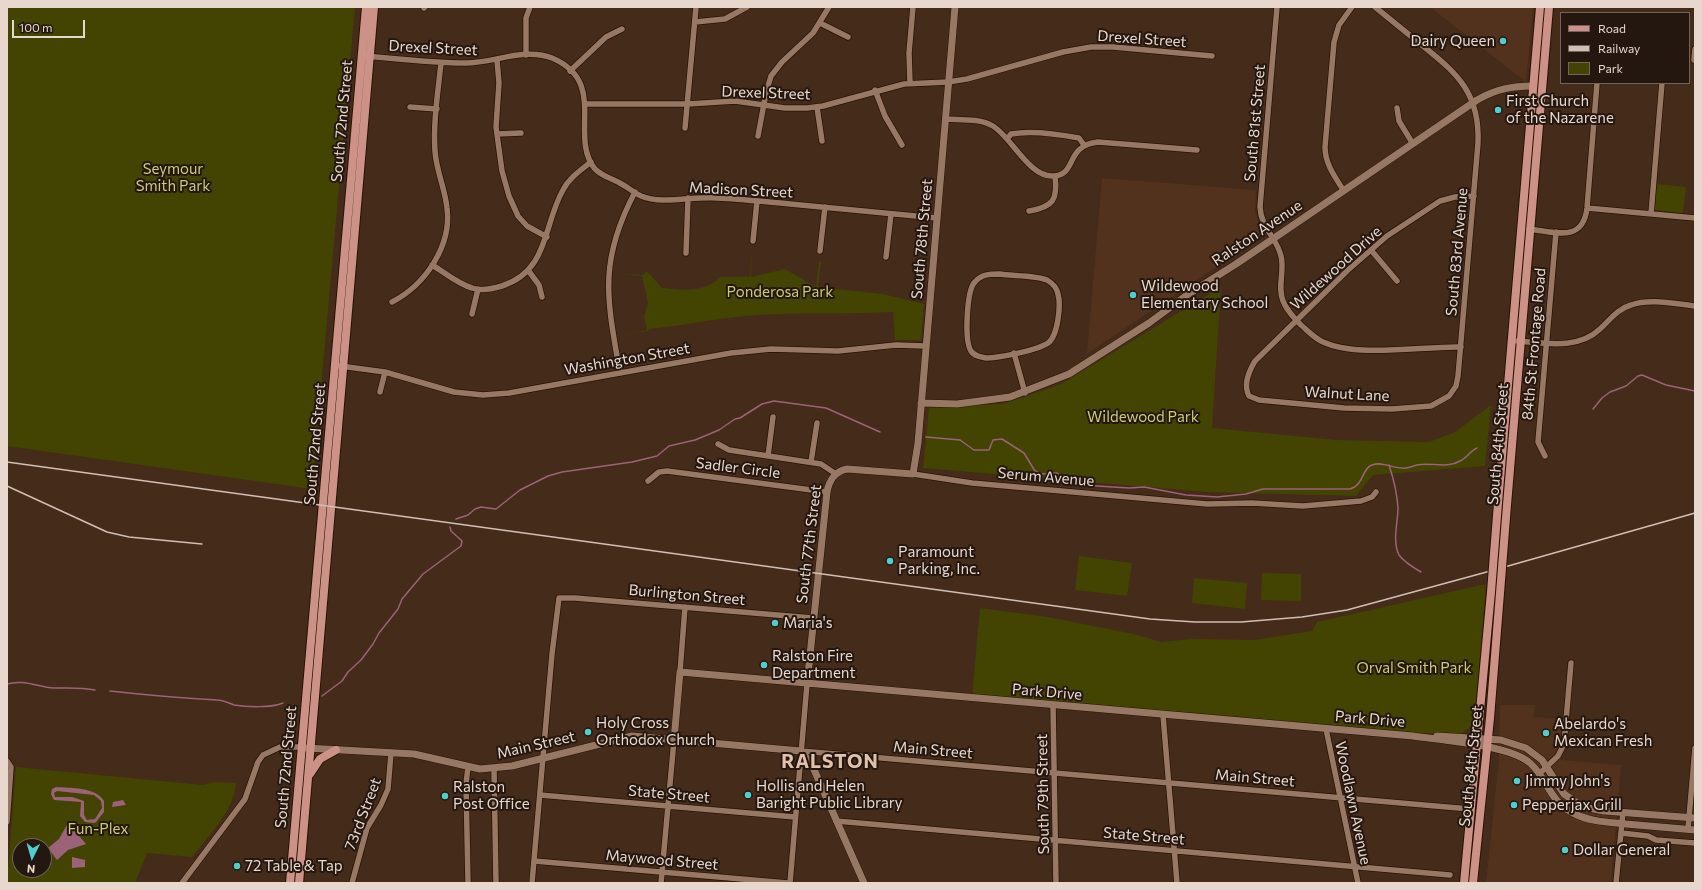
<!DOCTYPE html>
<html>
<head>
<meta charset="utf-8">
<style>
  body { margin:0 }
  #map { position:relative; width:1702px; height:890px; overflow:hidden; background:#452b1a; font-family:Commissioner,sans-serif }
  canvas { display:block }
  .frame { position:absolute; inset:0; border:8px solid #e8d7cd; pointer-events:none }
  .legend { position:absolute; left:1560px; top:12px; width:130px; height:72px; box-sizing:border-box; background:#231710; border:1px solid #72645c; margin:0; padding:5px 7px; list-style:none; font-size:12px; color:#e8d7cd }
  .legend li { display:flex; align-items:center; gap:8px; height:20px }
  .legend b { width:20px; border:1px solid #72645c }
  .north { position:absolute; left:12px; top:838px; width:40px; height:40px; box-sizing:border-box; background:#231710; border:1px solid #72645c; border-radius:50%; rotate:185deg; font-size:11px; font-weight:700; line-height:16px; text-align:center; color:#e8d7cd }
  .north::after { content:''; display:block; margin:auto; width:14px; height:18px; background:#52cdce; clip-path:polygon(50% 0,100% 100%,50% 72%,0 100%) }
  .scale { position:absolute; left:12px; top:20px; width:73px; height:18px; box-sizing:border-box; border:2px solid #e8d7cd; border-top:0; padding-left:5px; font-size:12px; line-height:14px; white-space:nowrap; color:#e8d7cd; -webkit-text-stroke:3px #231710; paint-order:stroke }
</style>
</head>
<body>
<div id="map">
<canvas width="1702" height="890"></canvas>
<div class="frame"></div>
<ul class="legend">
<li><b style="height:5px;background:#cc9287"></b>Road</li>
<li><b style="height:5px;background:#d1bfb4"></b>Railway</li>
<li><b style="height:11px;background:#434302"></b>Park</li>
</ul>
<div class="north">N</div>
<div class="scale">100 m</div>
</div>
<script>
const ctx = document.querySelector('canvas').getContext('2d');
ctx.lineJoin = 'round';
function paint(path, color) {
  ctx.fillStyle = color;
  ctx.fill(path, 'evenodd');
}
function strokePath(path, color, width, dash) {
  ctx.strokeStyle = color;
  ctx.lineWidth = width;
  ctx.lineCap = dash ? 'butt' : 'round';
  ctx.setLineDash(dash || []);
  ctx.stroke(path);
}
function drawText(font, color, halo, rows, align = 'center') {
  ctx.font = font + ' Commissioner,sans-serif';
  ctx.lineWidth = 4;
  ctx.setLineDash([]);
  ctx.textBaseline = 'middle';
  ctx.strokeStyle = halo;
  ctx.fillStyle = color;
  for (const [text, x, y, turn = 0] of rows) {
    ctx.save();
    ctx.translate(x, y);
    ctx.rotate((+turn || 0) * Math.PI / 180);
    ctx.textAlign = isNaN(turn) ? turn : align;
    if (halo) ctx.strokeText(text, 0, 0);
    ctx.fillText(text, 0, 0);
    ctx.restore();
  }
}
const built = new Path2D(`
  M 1430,7 L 1533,7 L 1526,82 Z
  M 1102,178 L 1256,190 L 1255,211 L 1262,236 L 1087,354 Z
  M 1500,705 L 1535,705 L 1533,717 L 1564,719 L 1561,760 L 1621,765 L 1611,883 L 1486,883 L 1499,760 Z`);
const green = new Path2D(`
  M 7,7 L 355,7 L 312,489 L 7,446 Z
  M 1657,184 L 1686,187 L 1683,213 L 1654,210 Z
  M 752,251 L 751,277 L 785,269 L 816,287 L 819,261 L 821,261 L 818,287 L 883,294 L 924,304 L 921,340 L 895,340 L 893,312 C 854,314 816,313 777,314 C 735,315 693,324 650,329 L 647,331 L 619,336 L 647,330 L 644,317 L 648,303 L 642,276 L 614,273 L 643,275 L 647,271 L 662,288 C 682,290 705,293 720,277 L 750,277 Z
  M 1221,287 L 1212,428 L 1337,440 L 1429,442 L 1455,432 L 1491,405 L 1485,466 L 1373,475 L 1356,496 L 1207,492 L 923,468 L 929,407 L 1003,404 L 1061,384 Z
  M 1079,556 L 1132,563 L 1127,596 L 1075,590 Z
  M 1262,573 L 1301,574 L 1301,601 L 1261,600 Z
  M 1194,578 L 1247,583 L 1245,609 L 1192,603 Z
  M 1486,584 L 1477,701 L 1471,726 L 1460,735 L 1401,732 L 972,696 L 980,608 L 1048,617 L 1134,634 L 1161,642 L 1192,639 L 1254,640 L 1312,631 L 1317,622 Z
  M 16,767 L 203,785 L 214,782 L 236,783 C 234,811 209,835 192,857 L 147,853 L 135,883 L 7,883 ZM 20,846 L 44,846 L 44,870 L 20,870 Z`);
const water = new Path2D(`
  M 56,787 C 70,788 96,787 104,801 L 104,812 L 95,823 L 85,822 L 80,816 L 81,802 L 54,800 L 51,794 L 52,789 ZM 57,791 L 94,795 L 101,801 L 102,808 L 95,819 L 87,820 L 84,815 L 84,801 L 72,797 L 55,797 L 54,793 Z
  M 123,800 L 126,805 L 112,807 L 113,802 Z
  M 68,823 L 86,844 L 68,850 L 57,860 L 48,848 L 59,839 Z
  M 72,857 L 85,860 L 85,867 L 72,868 Z`);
const stream = new Path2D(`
  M 1593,409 L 1602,398 L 1610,392 L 1626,386 L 1638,376 L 1642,375 L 1666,385 L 1695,391
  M 926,437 L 960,440 L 974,450 L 989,450 L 993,440 L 1002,439 L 1024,453 L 1035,471 L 1042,474 L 1057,473 L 1070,482 L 1080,485 L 1129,488 L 1144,487 L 1186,495 L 1217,497 L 1246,494 L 1263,489 L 1350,489 C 1364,485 1362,468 1372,465 C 1382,461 1392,468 1402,468 C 1408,469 1412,466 1417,465 C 1431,462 1447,469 1460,461 C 1467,458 1470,451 1477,448
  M 1389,465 C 1394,480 1397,492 1398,508 C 1398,522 1392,541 1399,555 C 1404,562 1414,568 1421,572
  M 456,519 L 468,515 L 475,509 L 481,507 L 496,509 L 520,490 L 548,476 L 562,472 L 632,462 L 657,456 L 669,446 L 695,440 L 719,430 L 735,419 L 740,418 L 762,404 L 774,401 L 826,408 L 880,432
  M 7,684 C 23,679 38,687 54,688 C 68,688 81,687 95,690
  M 110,691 C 146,695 181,698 217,700 C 223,700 229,703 234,705 C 246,707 272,708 283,703
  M 322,696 L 342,681 L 348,672 L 361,660 L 373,644 L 379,633 L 398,609 L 402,599 L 423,574 L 461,546 L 462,541 L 451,531 L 450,527`);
const street = new Path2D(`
  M 1277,7 L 1260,207 C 1261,228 1277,238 1281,256 C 1285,271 1277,286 1283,301 C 1287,311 1294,318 1301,325 C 1308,331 1314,338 1323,342 C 1358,358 1422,346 1461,347
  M 1375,7 C 1391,20 1407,33 1423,46 C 1458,74 1480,94 1478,143 L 1458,376 L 1456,386 L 1449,396 L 1431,406 L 1392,409 L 1344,408 L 1259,400 L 1249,396 C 1243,385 1249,371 1255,361 L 1348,270 L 1387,236 L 1440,201 L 1455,197 L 1474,196
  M 424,8 L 425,7
  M 695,22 L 725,19 L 747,7
  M 820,23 L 848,37
  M 526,55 L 526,18 L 530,7
  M 366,56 C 399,59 433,63 466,63 C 494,63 525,47 552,58 C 609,82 568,136 595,169 C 602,176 610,178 618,182 C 626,186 633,192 641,196 C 662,205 694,196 717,198 C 741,199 766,202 790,204 C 839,209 888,213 937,218
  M 497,60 L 499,83 L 496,127 L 502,171 L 509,196 L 518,216 L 527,226 L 547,237
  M 1694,60 L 1695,49
  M 570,71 L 606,37 L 622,29
  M 910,83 L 909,53 L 913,7
  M 875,90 L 885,116 L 902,145
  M 585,104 L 688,104 L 735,101 L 785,108 L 807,108 L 823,106 L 904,84 L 948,82 L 967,79 L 1063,52 L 1091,47 L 1113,47 L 1212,56
  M 410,107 L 437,109
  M 817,107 L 822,141
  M 1397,108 L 1399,121 L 1413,144
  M 945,119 C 960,120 980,118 993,126 C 1012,138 1029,177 1053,176 C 1078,175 1064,146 1098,142 L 1197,150
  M 685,128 L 696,7
  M 497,134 L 521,133
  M 758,136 L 766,93 L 771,76 L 782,62 L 813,33 L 829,7
  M 1007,139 L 1011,134 C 1032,130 1058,134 1079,138 L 1084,145
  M 1344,191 C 1335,177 1325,164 1325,147 L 1334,42 L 1339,25 L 1352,7
  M 1587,208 L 1695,218
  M 1029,211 C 1053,207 1058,200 1055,176
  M 1651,214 L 1662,83
  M 1529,229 C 1555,232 1583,243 1587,208 L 1597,83
  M 753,241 L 757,201
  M 1371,250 L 1397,281
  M 820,251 L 825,207
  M 686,253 L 688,198
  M 886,257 L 891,214
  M 432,265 C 444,272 458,284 472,288 C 481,291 492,289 502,286 C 549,271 543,225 563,190 C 569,178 581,170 591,162
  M 528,270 L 539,285 L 542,297
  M 999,274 C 1012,276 1036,275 1047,280 C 1052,283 1057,288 1058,294 C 1061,305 1058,336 1048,343 C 1038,350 999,358 986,358 C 980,357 974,356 971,351 C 964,340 967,292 974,283 C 981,274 990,274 999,274 Z
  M 392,302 C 425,285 452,246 447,208 C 445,188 436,170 435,151 C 433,122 438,92 441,63
  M 472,314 L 478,289
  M 1517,341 C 1545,343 1578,350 1600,329 C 1610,320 1617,309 1631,305 C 1650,298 1675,304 1695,306
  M 1014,353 L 1025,393
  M 340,366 L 385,372 L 454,392 L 483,395 L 509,393 L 731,353 L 771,349 L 838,351 L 896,345 L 926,346
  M 620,373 C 607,299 598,262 635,192
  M 380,392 L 385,372
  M 718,444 L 729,450 L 821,464 L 836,474
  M 768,456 L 773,417
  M 1545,456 L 1538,442 L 1556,232
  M 811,462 L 817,423
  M 913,474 L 972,483 L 1207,504 L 1252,503 L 1303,506 L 1361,501 L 1372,497 L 1376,492
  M 648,481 L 659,472 L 667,471 L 827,492
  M 680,672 L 685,607
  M 1053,705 L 1056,883
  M 1163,715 L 1177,883
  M 1326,729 L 1358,883
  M 801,751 L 1470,809
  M 7,761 L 11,767 L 7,822
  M 494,768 L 496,883
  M 1539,774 L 1558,756 L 1564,744 L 1571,663
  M 540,795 L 795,817
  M 836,821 L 1450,875
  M 1688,829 L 1695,748
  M 1621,833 L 1648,836 L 1656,840 L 1695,843
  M 534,861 L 788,883
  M 182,883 L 245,799 L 258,762 L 263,755 L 280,747 L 302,747
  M 352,883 L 367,828 L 381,805 L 388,789 L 391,753
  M 468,883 L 466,784 L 468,767
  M 532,883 L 552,654 L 559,598 L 575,598 L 813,618
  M 661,883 L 674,740
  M 790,883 L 807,684
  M 1616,883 L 1623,812`);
const secondary = new Path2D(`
  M 921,403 L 957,404 L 1010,397 L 1069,374 L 1149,323 L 1187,295 L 1236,264 L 1477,100 C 1496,89 1512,86 1533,86
  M 807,684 L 827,492 C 829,481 835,471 847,469 L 913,474 L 918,443 L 955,7
  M 1437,736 L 1501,740 L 1526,748 L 1542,760 L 1564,794 L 1583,807 L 1604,811 L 1695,818
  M 674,740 L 680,672 L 1413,736 C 1441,740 1510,745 1530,763 C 1549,780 1548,801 1575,814 C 1591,822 1609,822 1626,824 C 1649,826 1672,828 1695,830
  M 306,748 L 414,754 L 480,769 L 512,766 L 632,736 L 801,751 L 812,765 L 864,883`);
const primary = new Path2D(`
  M 1498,503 L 1540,7
  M 1507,505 L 1549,7
  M 310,774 L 320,759 L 336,750
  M 290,883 L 366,7
  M 299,883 L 374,7
  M 1464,883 L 1491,592
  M 1473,883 L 1490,718 L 1500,593`);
const rail = new Path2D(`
  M 7,462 L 1150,619 L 1195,622 L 1241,622 L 1302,617 L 1347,610 L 1494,570 L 1695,513
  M 7,486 L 107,532 L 129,537 L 202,544`);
const primaryBridge = new Path2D(`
  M 1491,592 L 1498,503
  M 1500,593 L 1507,505`);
const markers = [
  [1503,41,4,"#52cdce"],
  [1498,110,4,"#52cdce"],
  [1133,295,4,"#52cdce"],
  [890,561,4,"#52cdce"],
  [775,623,4,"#52cdce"],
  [764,665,4,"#52cdce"],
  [588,732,4,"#52cdce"],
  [1546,733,4,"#52cdce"],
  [1517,781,4,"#52cdce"],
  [748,795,4,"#52cdce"],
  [445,796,4,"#52cdce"],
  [1514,805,4,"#52cdce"],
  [1565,850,4,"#52cdce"],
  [237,866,4,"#52cdce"]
];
const streetNames = [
  ["Drexel Street",1142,39,4],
  ["Drexel Street",433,48,3],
  ["Drexel Street",766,93,2],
  ["South 72nd Street",342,121,-85],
  ["South 81st Street",1255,123,-85],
  ["Madison Street",741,190,3],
  ["Ralston Avenue",1257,233,-34],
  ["South 78th Street",922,239,-85],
  ["South 83rd Avenue",1457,252,-85],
  ["Wildewood Drive",1336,268,-42],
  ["84th St Frontage Road",1534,344,-85],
  ["Washington Street",627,359,-10],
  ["Walnut Lane",1347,394,3],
  ["South 72nd Street",315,444,-85],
  ["South 84th Street",1498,444,-85],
  ["Sadler Circle",738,468,7],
  ["Serum Avenue",1046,477,5],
  ["South 77th Street",809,544,-83],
  ["Burlington Street",687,595,5],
  ["Park Drive",1047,692,5],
  ["Park Drive",1370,719,5],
  ["Main Street",536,745,-13],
  ["Main Street",933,750,5],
  ["South 84th Street",1471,766,-84],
  ["South 72nd Street",286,767,-85],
  ["Main Street",1255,778,5],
  ["State Street",669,794,5],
  ["South 79th Street",1043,794,-91],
  ["Woodlawn Avenue",1353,803,78],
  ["73rd Street",363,814,-69],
  ["State Street",1144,836,5],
  ["Maywood Street",662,860,5]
];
const poiNames = [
  ["Dairy Queen",1495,41,"right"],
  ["First Church",1506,101],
  ["of the Nazarene",1506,118],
  ["Wildewood",1141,286],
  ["Elementary School",1141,303],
  ["Paramount",898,552],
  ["Parking, Inc.",898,569],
  ["Maria's",783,623],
  ["Ralston Fire",772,656],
  ["Department",772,673],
  ["Holy Cross",596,723],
  ["Orthodox Church",596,740],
  ["Abelardo's",1554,724],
  ["Mexican Fresh",1554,741],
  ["Jimmy John's",1525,781],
  ["Hollis and Helen",756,786],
  ["Baright Public Library",756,803],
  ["Ralston",453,787],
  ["Post Office",453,804],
  ["Pepperjax Grill",1522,805],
  ["Dollar General",1573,850],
  ["72 Table & Tap",245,866]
];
const parkNames = [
  ["Seymour",173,169],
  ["Smith Park",173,186],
  ["Ponderosa Park",780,292],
  ["Wildewood Park",1143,417],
  ["Orval Smith Park",1414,668],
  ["Fun-Plex",98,829]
];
const districtNames = [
  ["RALSTON",830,762]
];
paint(built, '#52321d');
paint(green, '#434302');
paint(water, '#9c6278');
strokePath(stream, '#9c6278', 1.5);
strokePath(street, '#2b1303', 7);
strokePath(secondary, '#2b1303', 8);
strokePath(primary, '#2b1303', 10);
strokePath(street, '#977865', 5.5);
strokePath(secondary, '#977865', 7);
strokePath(primary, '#cc9287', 8);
strokePath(rail, '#d1bfb4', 1.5);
strokePath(primaryBridge, '#2b1303', 10, []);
strokePath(primaryBridge, '#cc9287', 8);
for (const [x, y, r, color] of markers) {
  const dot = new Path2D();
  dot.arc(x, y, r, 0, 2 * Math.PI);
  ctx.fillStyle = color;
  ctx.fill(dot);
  strokePath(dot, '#231710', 1.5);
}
drawText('15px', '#e8d7cd', '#231710', streetNames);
drawText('15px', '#e8d7cd', '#231710', poiNames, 'left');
drawText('15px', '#cacd75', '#231710', parkNames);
ctx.letterSpacing = '1px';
drawText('bold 19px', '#e2c0ac', '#231710', districtNames);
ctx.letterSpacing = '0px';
</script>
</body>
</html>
